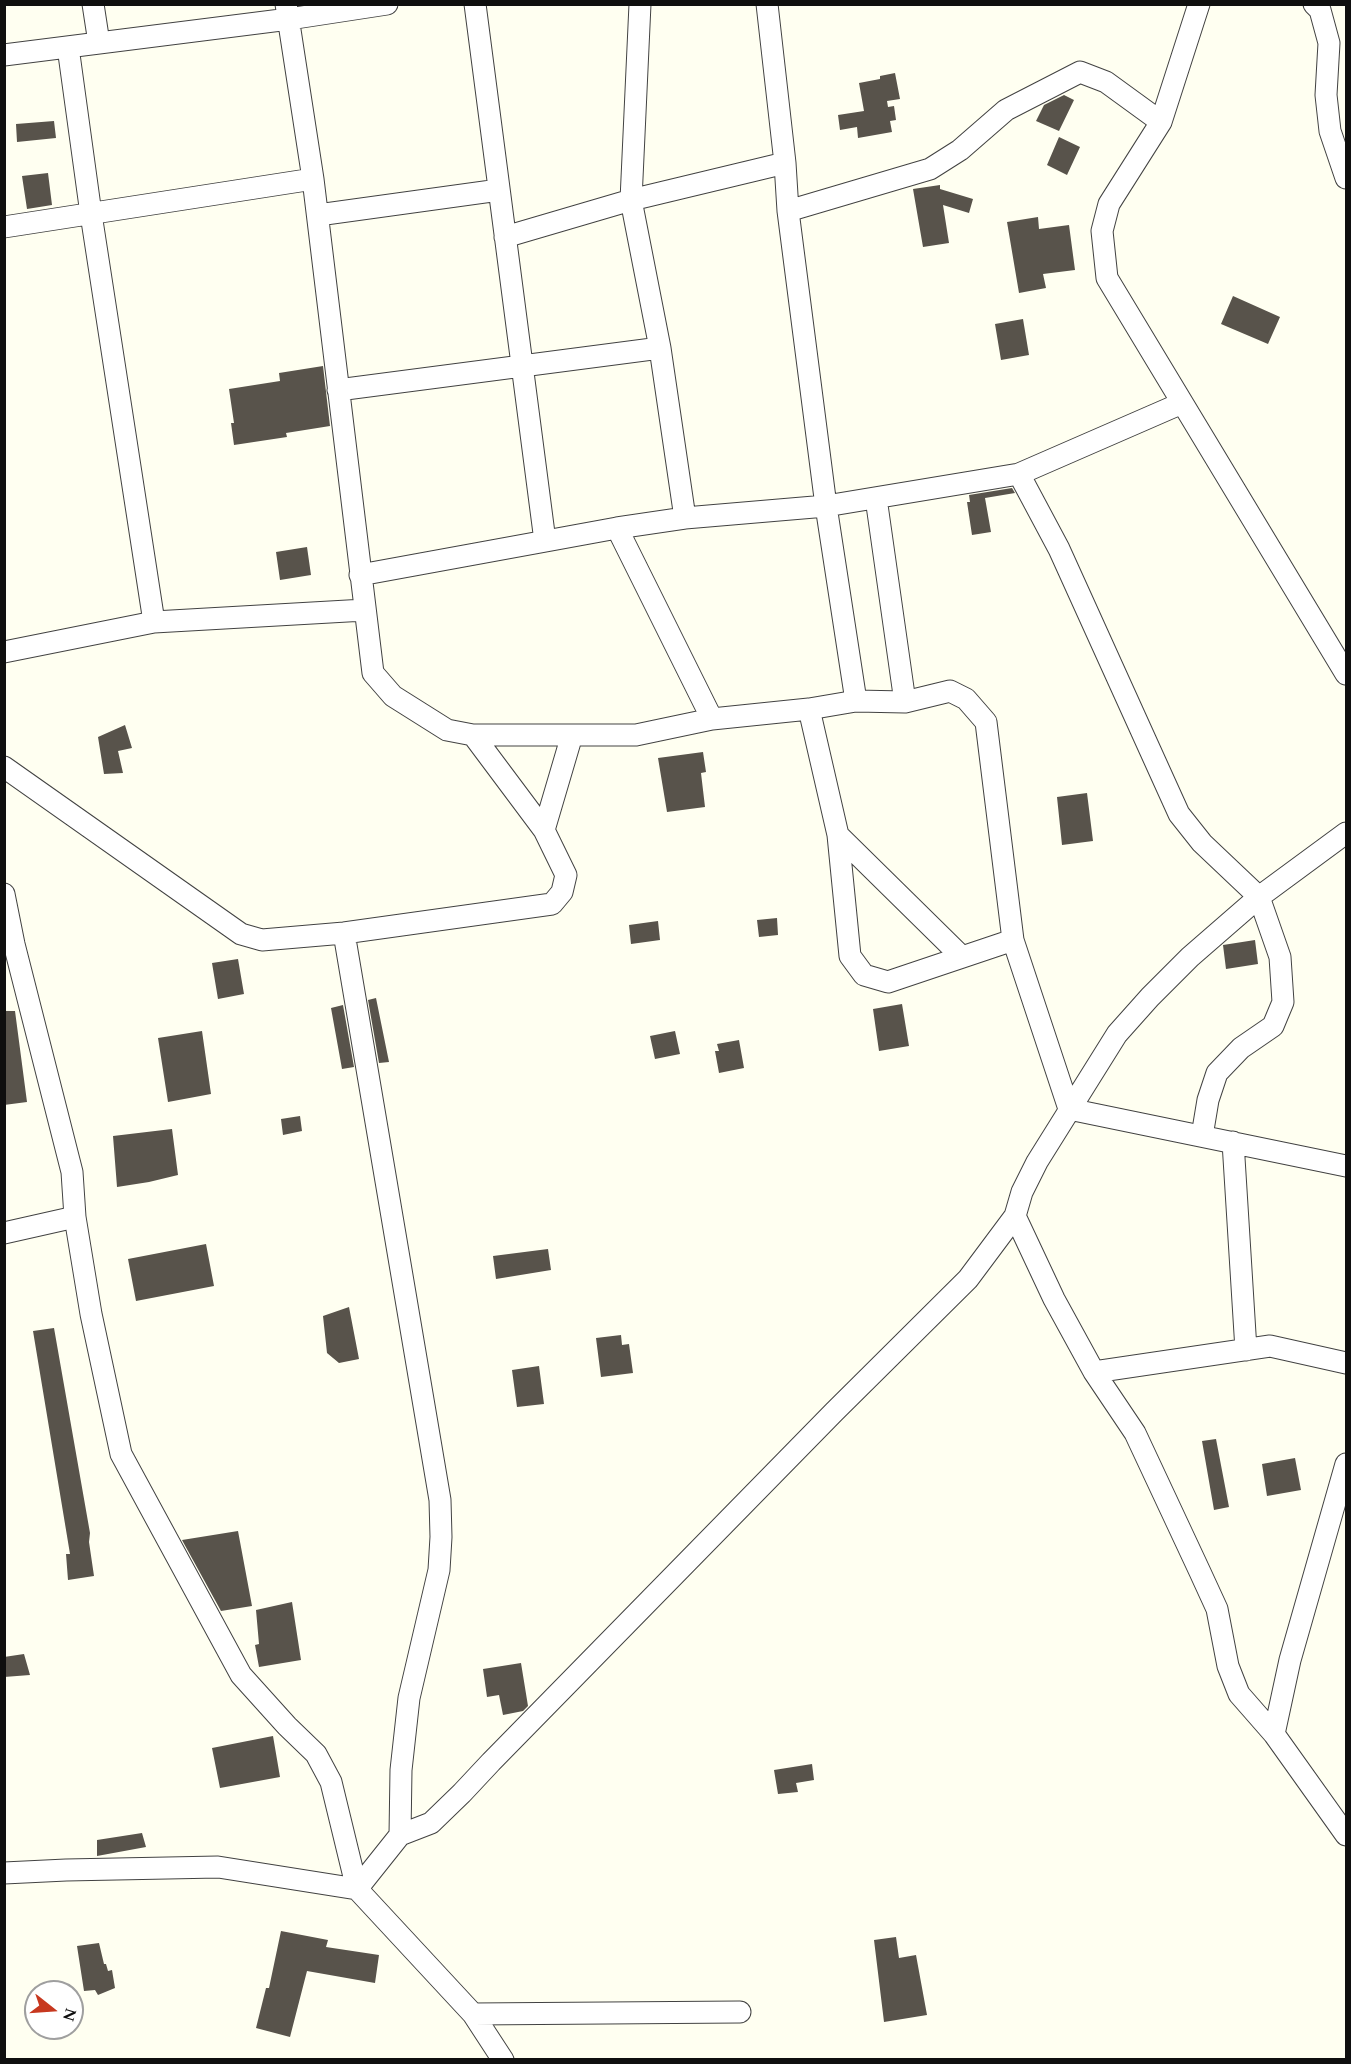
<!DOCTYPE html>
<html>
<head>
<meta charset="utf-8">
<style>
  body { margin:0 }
  #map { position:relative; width:1351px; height:2064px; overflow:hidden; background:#fffff1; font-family:Spectral,serif }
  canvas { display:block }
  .frame { position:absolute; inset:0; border:6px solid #0f0f0f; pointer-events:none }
  .north { position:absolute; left:24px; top:1980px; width:60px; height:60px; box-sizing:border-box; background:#fff; border:2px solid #9f9f9f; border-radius:50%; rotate:107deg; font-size:16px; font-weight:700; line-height:24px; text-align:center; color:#0f0f0f }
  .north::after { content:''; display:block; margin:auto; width:21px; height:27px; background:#c7381f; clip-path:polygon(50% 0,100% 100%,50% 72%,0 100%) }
</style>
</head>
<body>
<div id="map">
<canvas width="1351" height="2064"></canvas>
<div class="frame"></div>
<div class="north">N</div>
</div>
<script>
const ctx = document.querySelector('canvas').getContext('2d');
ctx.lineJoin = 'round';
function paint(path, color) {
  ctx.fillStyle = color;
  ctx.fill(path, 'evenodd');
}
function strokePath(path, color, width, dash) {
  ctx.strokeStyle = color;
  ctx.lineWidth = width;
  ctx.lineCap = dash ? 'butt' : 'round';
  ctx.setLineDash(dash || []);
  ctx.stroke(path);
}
const building = new Path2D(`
  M 895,73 L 900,99 L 887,101 L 888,107 L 894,106 L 896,120 L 890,121 L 892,132 L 858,138 L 857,127 L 840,130 L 838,115 L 864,111 L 859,83 L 880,79 L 880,76 Z
  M 1064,95 L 1074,100 L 1059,131 L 1036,121 L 1044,105 Z
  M 54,121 L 56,138 L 17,142 L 16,124 Z
  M 1059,137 L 1080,147 L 1067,175 L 1047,165 Z
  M 48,173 L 52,205 L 27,209 L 22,176 Z
  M 940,185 L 940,189 L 973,199 L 969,213 L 943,205 L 949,243 L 923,247 L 913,189 Z
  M 1038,217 L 1039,229 L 1069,225 L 1075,270 L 1043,274 L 1046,288 L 1019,293 L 1007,222 Z
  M 1233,296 L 1280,317 L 1268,344 L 1221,324 Z
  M 1023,319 L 1029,355 L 1001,360 L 995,324 Z
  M 323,366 L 330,426 L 286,433 L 287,437 L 234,445 L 231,423 L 234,423 L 229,389 L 280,381 L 279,373 Z
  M 1012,488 L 1015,493 L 985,498 L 991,532 L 972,535 L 967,502 L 970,502 L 969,495 Z
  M 307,547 L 311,575 L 280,580 L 276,552 Z
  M 125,725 L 132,748 L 118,751 L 123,773 L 104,774 L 98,737 Z
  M 703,752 L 706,772 L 701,773 L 705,807 L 667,812 L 658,758 Z
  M 1087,793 L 1093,841 L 1062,845 L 1057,797 Z
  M 777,918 L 778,935 L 759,937 L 757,920 Z
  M 658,921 L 660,940 L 631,944 L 629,925 Z
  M 1255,940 L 1258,964 L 1226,969 L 1223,945 Z
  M 238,959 L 244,994 L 218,999 L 212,963 Z
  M 376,998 L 389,1062 L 379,1063 L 368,1000 Z
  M 902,1004 L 909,1046 L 879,1051 L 873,1009 Z
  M 343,1005 L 354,1067 L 342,1069 L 331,1008 Z
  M 4,1011 L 15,1011 L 27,1102 L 4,1105 Z
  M 202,1031 L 211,1094 L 168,1102 L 158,1038 Z
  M 675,1031 L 680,1054 L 655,1059 L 650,1036 Z
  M 739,1040 L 744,1068 L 719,1073 L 715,1051 L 719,1051 L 717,1044 Z
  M 300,1116 L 302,1131 L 283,1135 L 281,1119 Z
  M 172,1129 L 178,1175 L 149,1182 L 117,1187 L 113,1136 Z
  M 206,1244 L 214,1286 L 136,1301 L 128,1259 Z
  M 548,1249 L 551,1270 L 496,1279 L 493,1256 Z
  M 349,1307 L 359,1359 L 339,1363 L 327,1353 L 323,1316 Z
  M 54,1328 L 90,1533 L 89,1542 L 94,1576 L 68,1580 L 66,1554 L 70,1554 L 33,1331 Z
  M 621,1335 L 622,1345 L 629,1344 L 633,1373 L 601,1377 L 596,1338 Z
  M 539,1366 L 544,1404 L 517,1407 L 512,1370 Z
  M 1216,1439 L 1229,1507 L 1214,1510 L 1202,1441 Z
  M 1295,1458 L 1301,1490 L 1267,1496 L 1262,1464 Z
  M 238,1531 L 252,1606 L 221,1611 L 182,1540 Z
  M 292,1602 L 301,1660 L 259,1667 L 255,1645 L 259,1644 L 256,1610 Z
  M 24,1654 L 30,1675 L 4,1677 L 4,1657 Z
  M 521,1663 L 528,1706 L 523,1711 L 503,1715 L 499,1695 L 487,1697 L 483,1669 Z
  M 273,1736 L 280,1777 L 220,1788 L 212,1748 Z
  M 812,1764 L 814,1780 L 796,1783 L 798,1792 L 778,1794 L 774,1770 Z
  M 142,1833 L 146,1847 L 97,1856 L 97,1840 Z
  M 281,1931 L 328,1940 L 326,1947 L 379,1955 L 375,1983 L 307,1971 L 290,2037 L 256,2028 L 266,1988 L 269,1988 Z
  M 896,1937 L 899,1958 L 916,1955 L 927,2015 L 884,2022 L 874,1940 Z
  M 99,1943 L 104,1964 L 106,1964 L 108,1971 L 112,1970 L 115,1988 L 98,1995 L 95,1990 L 84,1991 L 77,1946 Z`);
const minor = new Path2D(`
  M 93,4 L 99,43
  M 286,4 L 313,179 L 373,673 L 393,696 L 447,730 L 473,735 L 636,735 L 712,719
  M 475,4 L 545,541
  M 640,4 L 631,200 L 660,348 L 685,518
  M 767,4 L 785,163 L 788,211 L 826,506 L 856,701
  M 1199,4 L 1161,122 L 1109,204 L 1102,231 L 1107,278 L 1346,674
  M 1314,4 L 1320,10 L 1329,43 L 1326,95 L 1330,131 L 1346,178
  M 68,47 L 91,214 L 154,622
  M 4,55 L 289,19 L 387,4
  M 788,211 L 930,169 L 960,150 L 1006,110 L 1080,72 L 1106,82 L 1161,122
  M 318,215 L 499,190
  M 4,227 L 313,179
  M 505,237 L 631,200 L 785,163
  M 338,390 L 660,348
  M 1019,474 L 1182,403
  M 876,498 L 905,702
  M 617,528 L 712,719 L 809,709 L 856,701 L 905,702 L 950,691 L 966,699 L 986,722 L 1013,940
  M 360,575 L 617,528 L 685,518 L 826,506 L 1019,474 L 1059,549 L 1179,814 L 1202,843 L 1259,897 L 1280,957 L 1283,1002 L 1273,1026 L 1241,1048 L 1217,1073 L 1208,1100 L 1202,1136
  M 4,652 L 154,622 L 365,610
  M 809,709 L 838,835 L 850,956 L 864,975 L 888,982 L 1013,940 L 1069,1109 L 1346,1166
  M 4,767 L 241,934 L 262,940 L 344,933 L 552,904 L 562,892 L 566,875 L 544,830 L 473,735
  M 544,830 L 572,735
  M 838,835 L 962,957
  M 4,894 L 14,944 L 72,1172 L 75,1217
  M 344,933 L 440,1500 L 441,1537 L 439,1570 L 409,1698 L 401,1770 L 400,1835
  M 1233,1142 L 1246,1350
  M 1015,1216 L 1054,1299 L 1094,1372 L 1135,1433 L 1200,1572 L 1217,1609 L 1228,1666 L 1239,1694 L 1274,1734 L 1346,1835
  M 4,1233 L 75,1217 L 91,1314 L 121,1454 L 241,1675 L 287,1726 L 316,1754 L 331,1782 L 357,1889 L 473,2014 L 503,2060
  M 1094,1372 L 1270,1346 L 1346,1363
  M 1274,1734 L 1290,1660 L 1346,1464
  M 4,1873 L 66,1870 L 218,1867 L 357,1889
  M 357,1889 L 400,1835 L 431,1823 L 462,1793 L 491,1762 L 834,1412 L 968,1279 L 1015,1216 L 1022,1192 L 1037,1162 L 1117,1034 L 1150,997 L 1190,957 L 1259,897 L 1346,833
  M 473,2014 L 740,2012`);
paint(building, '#58534b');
strokePath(minor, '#424242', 23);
strokePath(minor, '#fff', 21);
</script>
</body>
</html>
